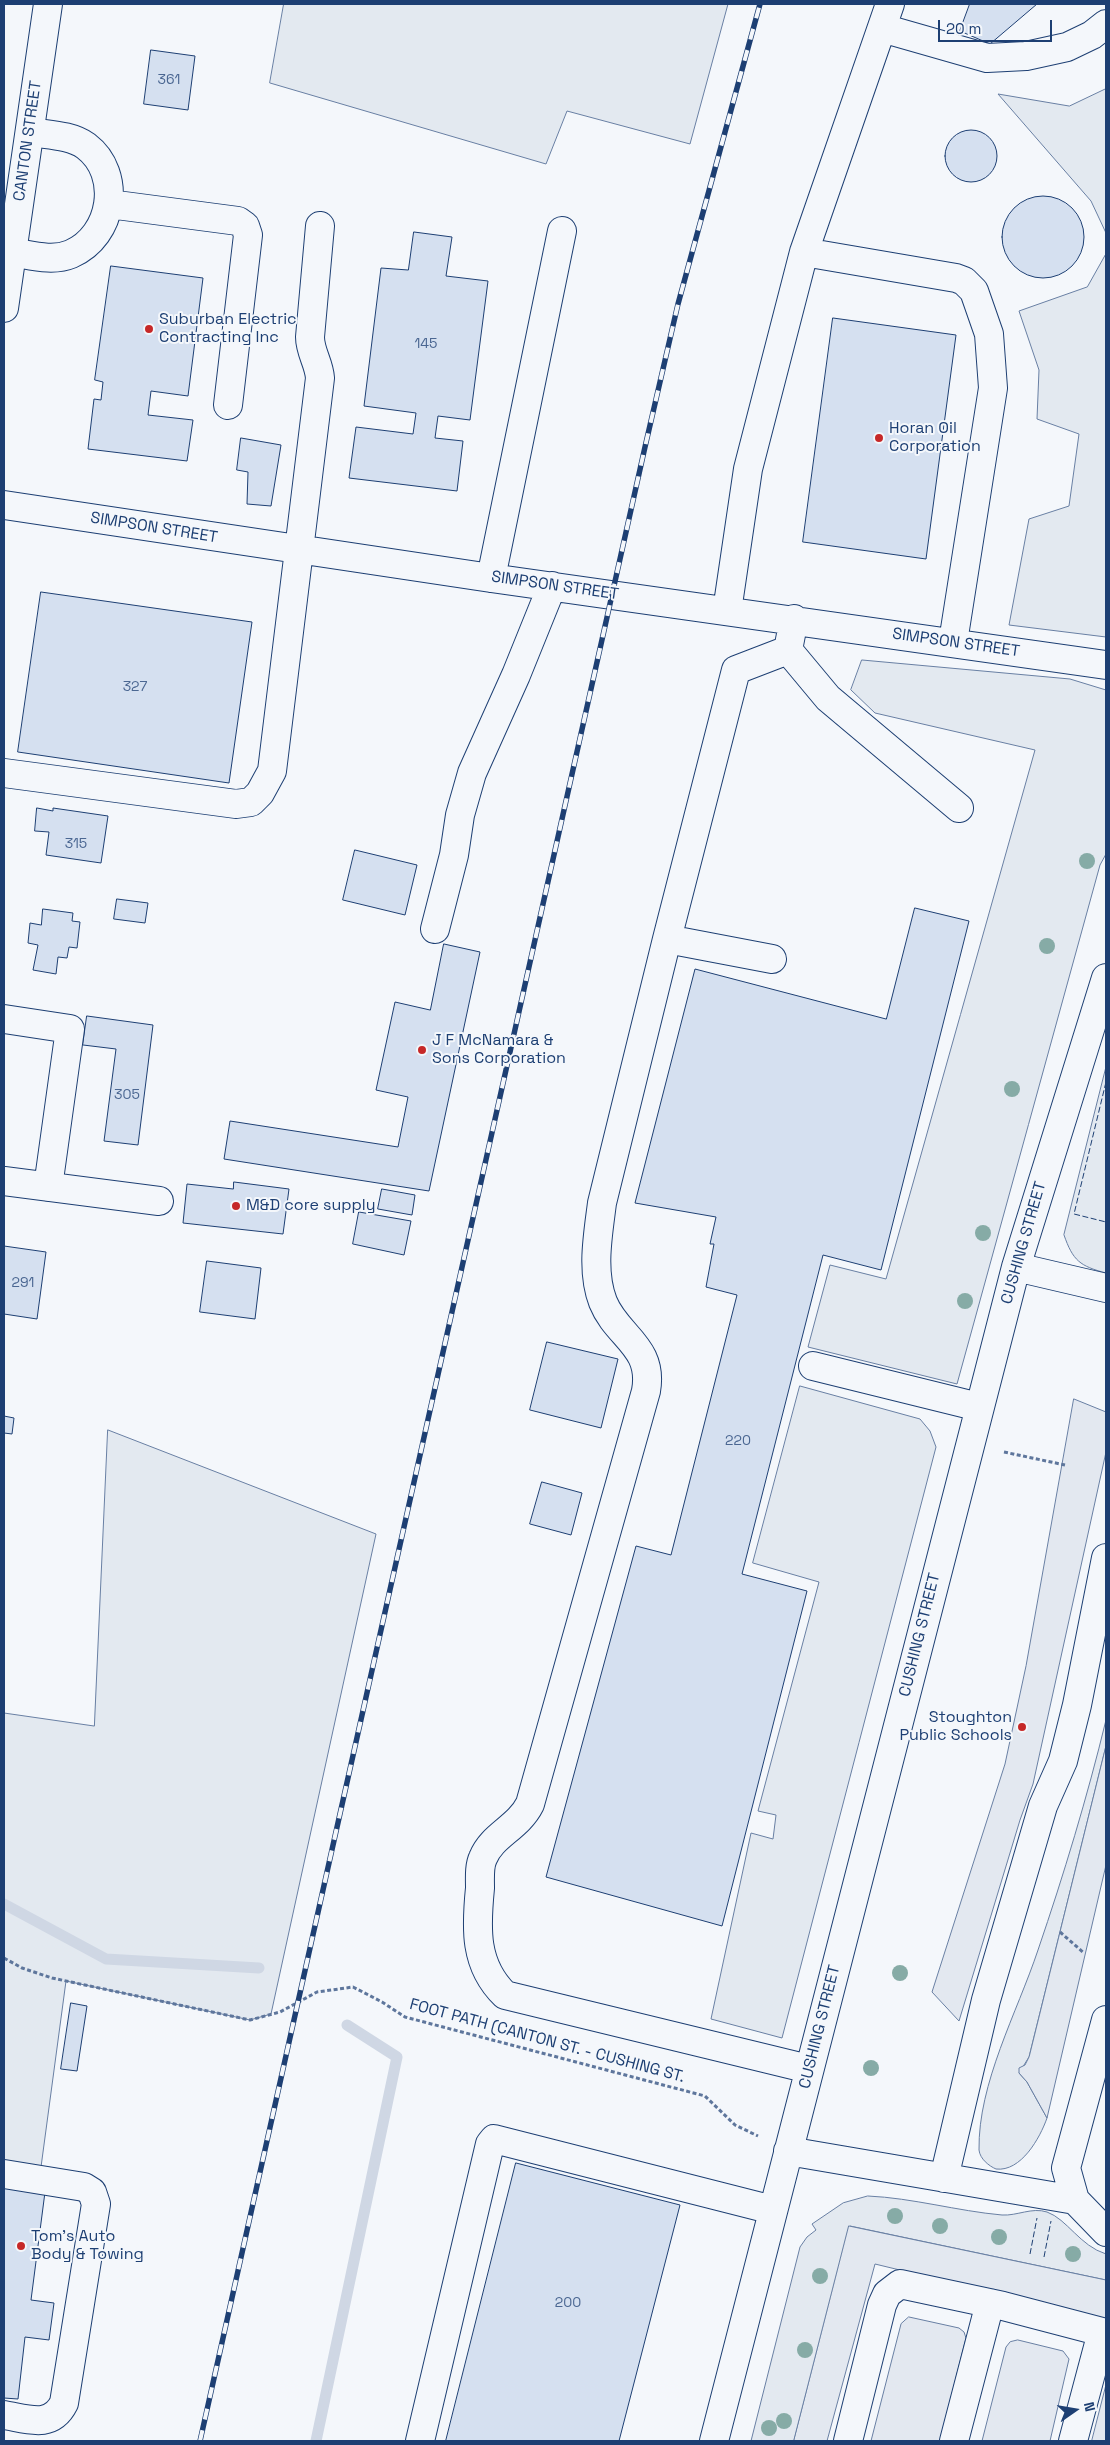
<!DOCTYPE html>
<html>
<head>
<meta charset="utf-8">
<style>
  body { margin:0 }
  #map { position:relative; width:1110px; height:2445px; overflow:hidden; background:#f4f7fb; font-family:"Space Grotesk",sans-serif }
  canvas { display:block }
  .frame { position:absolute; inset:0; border:5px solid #1d3f73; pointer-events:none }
  .north { position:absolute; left:1050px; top:2385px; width:50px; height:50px; -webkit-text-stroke:4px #f4f7fb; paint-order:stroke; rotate:77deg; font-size:14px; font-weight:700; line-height:20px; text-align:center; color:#1d3f73 }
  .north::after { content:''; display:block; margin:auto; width:18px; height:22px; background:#1d3f73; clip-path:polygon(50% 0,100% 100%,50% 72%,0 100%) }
  .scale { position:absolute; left:938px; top:20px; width:114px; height:22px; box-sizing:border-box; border:2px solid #1d3f73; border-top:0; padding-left:6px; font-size:15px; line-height:18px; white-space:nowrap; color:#1d3f73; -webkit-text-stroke:4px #f4f7fb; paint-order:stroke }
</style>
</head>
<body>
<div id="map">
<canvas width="1110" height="2445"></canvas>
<div class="frame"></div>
<div class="north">N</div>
<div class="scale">20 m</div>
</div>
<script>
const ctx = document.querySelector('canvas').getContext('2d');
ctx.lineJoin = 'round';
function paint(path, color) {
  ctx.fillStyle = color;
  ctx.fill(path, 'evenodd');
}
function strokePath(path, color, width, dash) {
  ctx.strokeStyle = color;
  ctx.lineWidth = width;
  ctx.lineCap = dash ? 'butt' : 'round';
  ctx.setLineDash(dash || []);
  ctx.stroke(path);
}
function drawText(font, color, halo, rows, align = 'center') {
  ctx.font = font + ' "Space Grotesk",sans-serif';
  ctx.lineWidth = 4;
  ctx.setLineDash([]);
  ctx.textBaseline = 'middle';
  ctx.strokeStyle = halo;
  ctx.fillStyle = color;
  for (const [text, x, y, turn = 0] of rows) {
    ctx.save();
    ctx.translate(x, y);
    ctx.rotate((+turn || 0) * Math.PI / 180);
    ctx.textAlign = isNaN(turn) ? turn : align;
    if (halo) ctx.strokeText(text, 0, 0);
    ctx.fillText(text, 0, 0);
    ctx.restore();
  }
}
const green = new Path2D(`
  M 284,4 L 728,4 L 690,144 L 567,111 L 546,164 L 270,83 Z
  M 1106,89 L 1106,233 L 1091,201 L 998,94 L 1069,106 Z
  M 1106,254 L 1106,637 L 1009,625 L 1029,519 L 1069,506 L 1079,434 L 1037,419 L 1039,370 L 1019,311 L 1087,287 Z
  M 862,660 L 1070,679 L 1106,690 L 1106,854 L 1100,865 L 957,1384 L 808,1347 L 830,1265 L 886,1279 L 1035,750 L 875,713 L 851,690 Z
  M 1106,1067 L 1106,1273 C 1080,1266 1073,1261 1064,1235 Z
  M 800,1386 L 920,1419 L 930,1431 L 936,1447 L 782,2038 L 711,2019 L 751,1833 L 773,1839 L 776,1815 L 758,1811 L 819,1582 L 753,1563 Z
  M 108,1430 L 376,1534 L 271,2014 L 250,2020 L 66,1981 L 41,2167 L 4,2160 L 4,1713 L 94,1726 Z
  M 1106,1720 L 1106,1746 L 1029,2057 L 1019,2073 L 1027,2082 L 1047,2118 C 1040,2138 1021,2172 996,2169 C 989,2166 980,2159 979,2150 C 978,2083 1017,2013 1038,1950 C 1064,1874 1087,1798 1106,1720 Z
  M 868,2196 C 913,2198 957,2211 1002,2215 C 1017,2216 1032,2207 1047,2212 C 1067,2219 1080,2246 1106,2254 L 1106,2280 L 850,2226 L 794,2441 L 751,2441 L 800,2247 L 807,2237 L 816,2230 L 812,2224 L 843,2203 Z`);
const parking = new Path2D(`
  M 1074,1399 L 1106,1412 L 1106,1452 L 1033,1784 L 1020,1820 L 959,2021 L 932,1992 L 1005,1764 L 1026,1666 Z
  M 1106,1746 L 1106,1865 L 1047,2118 L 1027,2082 L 1019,2073 L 1019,2068 L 1025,2065 L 1029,2057 Z
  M 849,2226 L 1106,2280 L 1106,2320 L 875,2264 L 827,2441 L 794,2441 Z
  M 909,2317 L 959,2328 L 964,2332 L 966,2338 L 940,2441 L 871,2441 L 901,2324 Z
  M 1018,2340 L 1063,2351 L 1069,2359 L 1050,2441 L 982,2441 L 1006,2347 L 1010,2342 Z
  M 1106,2385 L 1106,2441 L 1092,2441 Z`);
const stream = new Path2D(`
  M 4,1904 L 106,1959 L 259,1968
  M 316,2441 L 397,2057 L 347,2025`);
const building = new Path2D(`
  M 970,4 L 1037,4 L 990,44 L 960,31 Z
  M 151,50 L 195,56 L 188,110 L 144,104 Z
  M945 156a26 26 0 1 1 52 0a26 26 0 1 1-52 0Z
  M1002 237a41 41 0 1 1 82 0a41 41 0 1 1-82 0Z
  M 414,232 L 452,237 L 446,276 L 488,281 L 470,420 L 438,416 L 435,438 L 463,441 L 457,491 L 349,478 L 356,427 L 413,434 L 416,413 L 364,406 L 381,268 L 408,270 Z
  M 111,266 L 203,278 L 188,396 L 151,391 L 148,415 L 193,420 L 187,461 L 88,449 L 94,399 L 101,400 L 103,382 L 95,380 Z
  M 833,318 L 956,335 L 926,559 L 803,542 Z
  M 241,438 L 281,445 L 271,506 L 247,504 L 248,472 L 237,470 Z
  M 41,592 L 252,622 L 229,783 L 18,752 Z
  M 37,808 L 53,811 L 53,808 L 108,816 L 101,863 L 46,855 L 49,832 L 35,831 Z
  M 355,850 L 417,865 L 405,915 L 343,900 Z
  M 117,899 L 148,903 L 145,923 L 114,919 Z
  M 915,908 L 969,921 L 881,1270 L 823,1255 L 742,1574 L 807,1591 L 722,1926 L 546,1877 L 636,1546 L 671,1555 L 737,1295 L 706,1287 L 714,1244 L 710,1244 L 716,1217 L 635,1203 L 695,969 L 886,1019 Z
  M 43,909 L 73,913 L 72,921 L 80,922 L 77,948 L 69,947 L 67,958 L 58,957 L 56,974 L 33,970 L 38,945 L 28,943 L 30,923 L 41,925 Z
  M 444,944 L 480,952 L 429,1191 L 224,1159 L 230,1121 L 398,1147 L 408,1097 L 376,1090 L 395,1002 L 430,1010 Z
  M 87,1016 L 153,1025 L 138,1145 L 104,1141 L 116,1049 L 83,1045 Z
  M 234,1182 L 289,1189 L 283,1234 L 183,1223 L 187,1184 L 233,1189 Z
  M 382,1189 L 415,1195 L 412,1215 L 378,1209 Z
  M 359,1212 L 411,1221 L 404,1255 L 353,1244 Z
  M 4,1246 L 46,1252 L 37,1319 L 4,1314 Z
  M 207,1261 L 261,1268 L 255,1319 L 200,1312 Z
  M 547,1342 L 618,1359 L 601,1428 L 530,1410 Z
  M 4,1416 L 14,1418 L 12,1434 L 4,1433 Z
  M 542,1482 L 582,1493 L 571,1535 L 530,1524 Z
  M 71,2003 L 87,2006 L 77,2071 L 61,2069 Z
  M 516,2163 L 680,2205 L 619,2441 L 446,2441 Z
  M 4,2187 L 45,2192 L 31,2300 L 54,2303 L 49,2340 L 25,2337 L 18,2399 L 4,2398 Z`);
const path = new Path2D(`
  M 1004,1452 L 1065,1465
  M 1060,1932 L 1084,1953
  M 4,1958 L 22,1968 L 52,1978 L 250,2020 L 280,2012 L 317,1992 L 353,1987 L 382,2002 L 405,2017 L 705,2096 L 735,2125 L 758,2136`);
const minor = new Path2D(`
  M 882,28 L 987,58 L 1026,56 L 1067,47 L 1092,35 L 1106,24
  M 109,204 L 238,221 L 245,226 L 248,235 L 228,405
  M 11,252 C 31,255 52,262 71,254 C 113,236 123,174 86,146 C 71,135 48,135 31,132
  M 804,252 L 956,278 L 964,281 L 974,291 L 989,334 L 993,388 L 953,642
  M 4,505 L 491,578 L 1106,665
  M 491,578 L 562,231
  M 727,611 L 748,469 L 804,252 L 890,4
  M 794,619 L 788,650 L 736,670 L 667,939 L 602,1203 C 598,1235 591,1271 603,1302 C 617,1337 654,1346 646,1391 L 530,1804 C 518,1828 492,1835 483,1858 C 479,1866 480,1879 480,1888 C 476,1928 474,1965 505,1995 L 809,2069
  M 788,650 L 828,698 L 959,808
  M 4,773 L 236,804 L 251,802 L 260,793 L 272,771 L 320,378 C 319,363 310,352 310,337 L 320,226
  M 435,929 L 454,855 L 460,815 L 472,773 L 516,675 L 552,586
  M 667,939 L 772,959
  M 4,1019 L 70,1029 L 48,1187
  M 4,1181 L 159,1201
  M 1016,1267 L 1106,1288
  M 813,1366 L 979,1407
  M 1106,2020 L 1066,2168 L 1075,2200 L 1106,2232
  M 788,2151 L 1075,2200
  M 4,2174 L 84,2187 L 92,2192 L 96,2204 L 64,2403 C 51,2429 28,2419 4,2415
  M 944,2178 L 986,2000 L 1043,1806 L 1063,1761 L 1077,1705 L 1106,1558
  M 420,2441 L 490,2144 L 494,2139 L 773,2210
  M 714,2441 L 1016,1267 L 1106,978
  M 848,2441 L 882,2305 L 887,2294 L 900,2284 L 1003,2306 L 1106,2333
  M 954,2441 L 990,2303
  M 1073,2441 L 1102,2332`);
const major = new Path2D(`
  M 4,308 L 48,4`);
const rail = new Path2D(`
  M 200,2441 L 645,447 L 678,304 L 760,4`);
const fence = new Path2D(`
  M 1106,1082 L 1074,1214 L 1106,1222
  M 1030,2254 L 1037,2218
  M 1044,2257 L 1051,2221`);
const trees = [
  [1087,861],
  [1047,946],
  [1012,1089],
  [983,1233],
  [965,1301],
  [900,1973],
  [871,2068],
  [895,2216],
  [940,2226],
  [999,2237],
  [1073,2254],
  [820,2276],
  [805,2350],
  [784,2421],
  [769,2428]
];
const markers = [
  [149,329,5,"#c62828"],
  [879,438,5,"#c62828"],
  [422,1050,5,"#c62828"],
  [236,1206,5,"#c62828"],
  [1022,1727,5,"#c62828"],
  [21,2246,5,"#c62828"]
];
const numberNames = [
  ["361",169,80],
  ["145",426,344],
  ["327",135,687],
  ["315",76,844],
  ["305",127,1095],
  ["291",23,1283],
  ["220",738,1441],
  ["200",568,2303]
];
const streetNames = [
  ["CANTON STREET",28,141,-82],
  ["SIMPSON STREET",154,528,9],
  ["SIMPSON STREET",555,586,8],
  ["SIMPSON STREET",956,643,8],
  ["CUSHING STREET",1024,1243,-74],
  ["CUSHING STREET",920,1635,-76],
  ["CUSHING STREET",820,2027,-76],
  ["FOOT PATH (CANTON ST. - CUSHING ST.",547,2041,15]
];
const poiNames = [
  ["Suburban Electric",159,320],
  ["Contracting Inc",159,338],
  ["Horan Oil",889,429],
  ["Corporation",889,447],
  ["J F McNamara &",432,1041],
  ["Sons Corporation",432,1059],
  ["M&D core supply",246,1206],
  ["Stoughton",1012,1718,"right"],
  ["Public Schools",1012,1736,"right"],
  ["Tom's Auto",31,2237],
  ["Body & Towing",31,2255]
];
paint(green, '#e3e9f0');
strokePath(green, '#687fa3', 1);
paint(parking, '#e3e8f0');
strokePath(parking, '#687fa3', 1);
strokePath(stream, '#cfd7e4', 11);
paint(building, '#d5e0f0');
strokePath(building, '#1d3f73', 1);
strokePath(minor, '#1d3f73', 30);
strokePath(major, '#1d3f73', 30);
strokePath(path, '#5e769c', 3, [4, 2.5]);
strokePath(minor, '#f4f7fb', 28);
strokePath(major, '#f4f7fb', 28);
strokePath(rail, '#1d3f73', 5.5);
strokePath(rail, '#f4f7fb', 4, [11]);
strokePath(fence, '#1d3f73', 1, [6, 2.5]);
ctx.fillStyle = '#86aba6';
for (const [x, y] of trees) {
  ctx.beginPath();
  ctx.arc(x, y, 8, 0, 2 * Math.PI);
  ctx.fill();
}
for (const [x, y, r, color] of markers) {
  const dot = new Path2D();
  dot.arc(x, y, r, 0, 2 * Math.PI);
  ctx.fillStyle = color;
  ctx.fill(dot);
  strokePath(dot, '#f4f7fb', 2);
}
drawText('14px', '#4b6792', null, numberNames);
drawText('16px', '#1d3f73', '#f4f7fb', streetNames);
drawText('16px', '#1d3f73', '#f4f7fb', poiNames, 'left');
</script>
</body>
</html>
